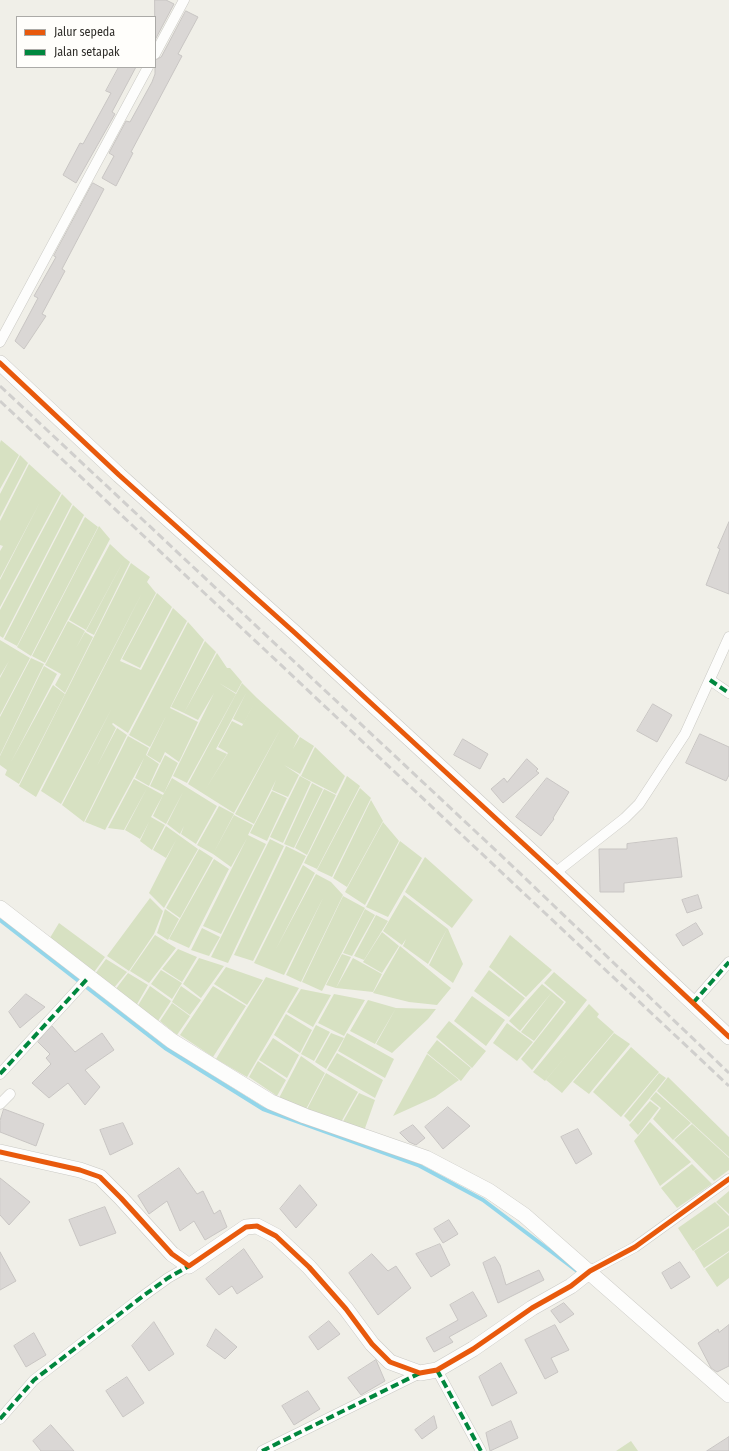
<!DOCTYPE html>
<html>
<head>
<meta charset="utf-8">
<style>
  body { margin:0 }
  #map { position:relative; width:729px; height:1451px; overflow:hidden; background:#f0efe8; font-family:"Fira Sans Condensed",sans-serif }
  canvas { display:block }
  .legend { position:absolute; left:16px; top:16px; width:140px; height:52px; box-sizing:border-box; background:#fffefb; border:1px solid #abaaa7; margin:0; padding:5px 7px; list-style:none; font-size:12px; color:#2e2c28 }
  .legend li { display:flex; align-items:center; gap:8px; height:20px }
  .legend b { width:20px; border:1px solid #abaaa7 }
</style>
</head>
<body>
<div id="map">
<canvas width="729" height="1451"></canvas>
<ul class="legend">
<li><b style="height:5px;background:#e8590c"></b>Jalur sepeda</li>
<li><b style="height:5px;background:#00873e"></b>Jalan setapak</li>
</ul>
</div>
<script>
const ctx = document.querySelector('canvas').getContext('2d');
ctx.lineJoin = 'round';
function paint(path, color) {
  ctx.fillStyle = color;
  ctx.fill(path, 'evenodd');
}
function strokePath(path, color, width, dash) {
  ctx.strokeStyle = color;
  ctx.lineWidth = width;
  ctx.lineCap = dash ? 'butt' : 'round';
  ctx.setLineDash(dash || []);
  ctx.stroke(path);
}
const green = new Path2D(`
  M 1,440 L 19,455 L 0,489 L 0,443 Z
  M 20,455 L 28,463 L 0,517 L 0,494 Z
  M 29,464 L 61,493 L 0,607 L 0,580 L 40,502 L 0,578 L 0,551 L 3,546 L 0,545 L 0,521 Z
  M 62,494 L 72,504 L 3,638 L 0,636 L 0,610 Z
  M 73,505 L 84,515 L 17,646 L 4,639 Z
  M 85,517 L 98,527 L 31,656 L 17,647 Z
  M 99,526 L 110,539 L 45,663 L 32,656 Z
  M 110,544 L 125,558 L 86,630 L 69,620 Z
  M 125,558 L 130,562 L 94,635 L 86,631 Z
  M 131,563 L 150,577 L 147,582 L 156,593 L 120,661 L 141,670 L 173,608 L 187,621 L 128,733 L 113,723 L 112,724 L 116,728 L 97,766 L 117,728 L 127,735 L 84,822 L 62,805 L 112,708 L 61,804 L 41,791 L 142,593 L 36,797 L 19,786 Z
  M 157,593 L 172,607 L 140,668 L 122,659 Z
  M 68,621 L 85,631 L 76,648 L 85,632 L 93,637 L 65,693 L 55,685 L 61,674 L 45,665 Z
  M 188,622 L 204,640 L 170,708 L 198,722 L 179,762 L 165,752 L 160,763 L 147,755 L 166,716 L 150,747 L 129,735 Z
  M 0,640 L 30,658 L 0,715 L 0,678 L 9,661 L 0,676 Z
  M 205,641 L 216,652 L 184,713 L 171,707 Z
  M 217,653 L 227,668 L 230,668 L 242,682 L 236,693 L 219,683 L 236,694 L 187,783 L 173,776 L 214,693 L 198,720 L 184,713 Z
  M 31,658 L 44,664 L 0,755 L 0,717 Z
  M 44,666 L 57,674 L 11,762 L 53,685 L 65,694 L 19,784 L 5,775 L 7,770 L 0,765 L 0,756 Z
  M 242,683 L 257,698 L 243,724 L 233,719 L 246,693 L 216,749 L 227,754 L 205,790 L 228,753 L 218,747 L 232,721 L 242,726 L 257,698 L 299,736 L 293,749 L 300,737 L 314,746 L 300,774 L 284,765 L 299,775 L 288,797 L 272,790 L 276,780 L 254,824 L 235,814 L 281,728 L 234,813 L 188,784 Z
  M 128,736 L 149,748 L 146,755 L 159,764 L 149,786 L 135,778 L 144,758 L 105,830 L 85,822 Z
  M 315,747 L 345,776 L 336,794 L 301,776 Z
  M 165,755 L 178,763 L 164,793 L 150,786 Z
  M 300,776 L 311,782 L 283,843 L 270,837 Z
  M 347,776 L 360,786 L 317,869 L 304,863 Z
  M 172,778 L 217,806 L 196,844 L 181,834 L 184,826 L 180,834 L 167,824 L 183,792 L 166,824 L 153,816 L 163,795 L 151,817 L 165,825 L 152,850 L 140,841 L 149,822 L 140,839 L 125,830 L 147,788 L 124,830 L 108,828 L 134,779 L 163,795 Z
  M 312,783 L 323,789 L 294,848 L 284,844 Z
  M 360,788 L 371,798 L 332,877 L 317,870 Z
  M 324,789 L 336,795 L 307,855 L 295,848 Z
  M 272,791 L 287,798 L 267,841 L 250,833 Z
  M 371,800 L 383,821 L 347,887 L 333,878 Z
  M 219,806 L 234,814 L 213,854 L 197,845 Z
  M 234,815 L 253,825 L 248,835 L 266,844 L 221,934 L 203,926 L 247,838 L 231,867 L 213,854 Z
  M 383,822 L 399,841 L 365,905 L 345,892 Z
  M 166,826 L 198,849 L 164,908 L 149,893 L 176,840 L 166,858 L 153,850 Z
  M 270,839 L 284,846 L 228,963 L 211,957 Z
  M 400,841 L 422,858 L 388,917 L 366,907 Z
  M 286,846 L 306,856 L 253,961 L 234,955 Z
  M 199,849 L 213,858 L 180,918 L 166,908 Z
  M 425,857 L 473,900 L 452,928 L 405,892 Z
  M 214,859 L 229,869 L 189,948 L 169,939 Z
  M 303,865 L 315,873 L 276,949 L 316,874 L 331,882 L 343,895 L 301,982 L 286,975 L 323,898 L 284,975 L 254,963 Z
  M 404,895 L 448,929 L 463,964 L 453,983 L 429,965 L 447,929 L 428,964 L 403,946 L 406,939 L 402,945 L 383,931 Z
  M 343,896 L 365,908 L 322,991 L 302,982 Z
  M 150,898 L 163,911 L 154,934 L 129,971 L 107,956 Z
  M 165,909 L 179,919 L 168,940 L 157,933 Z
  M 365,909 L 375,915 L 352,956 L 343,953 Z
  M 376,915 L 388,921 L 364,960 L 354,956 Z
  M 59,923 L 105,957 L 92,975 L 48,941 Z
  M 202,928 L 220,937 L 209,956 L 191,950 Z
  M 382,932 L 399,946 L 382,973 L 363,962 Z
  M 155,935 L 176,948 L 149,983 L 130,971 Z
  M 510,935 L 552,970 L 526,997 L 489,967 Z
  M 400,946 L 451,988 L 437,1005 L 409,1002 L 373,993 Z
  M 178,949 L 197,957 L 182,982 L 162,969 Z
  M 342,954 L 351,957 L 336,988 L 326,985 Z
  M 199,958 L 224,966 L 201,998 L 183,984 Z
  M 353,958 L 382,974 L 373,992 L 336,988 Z
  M 106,959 L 127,972 L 113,989 L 95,974 Z
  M 226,967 L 263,980 L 247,1005 L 214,984 Z
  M 161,970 L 182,983 L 172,999 L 151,984 Z
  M 489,970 L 525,998 L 509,1017 L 474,991 Z
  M 554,972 L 587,1000 L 532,1070 L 521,1059 L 566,1002 L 544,983 Z
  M 128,973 L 148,985 L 136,1006 L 115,990 Z
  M 266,977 L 299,988 L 247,1077 L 216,1059 Z
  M 542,984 L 552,992 L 520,1031 L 509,1021 Z
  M 150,986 L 171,1001 L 158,1021 L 137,1007 Z
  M 181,986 L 201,1000 L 190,1015 L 172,1002 Z
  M 213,986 L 246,1006 L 213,1057 L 180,1035 Z
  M 301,989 L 331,995 L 313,1027 L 287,1012 Z
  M 552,992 L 564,1002 L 534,1041 L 521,1032 Z
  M 334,994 L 365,1000 L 344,1036 L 318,1023 Z
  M 472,996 L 505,1020 L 486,1046 L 454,1021 Z
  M 368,1000 L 396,1008 L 375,1044 L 350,1031 Z
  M 172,1003 L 190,1016 L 177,1035 L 160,1021 Z
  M 589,1004 L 599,1014 L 597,1017 L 614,1032 L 562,1093 L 546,1080 L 570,1051 L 545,1081 L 533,1072 Z
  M 396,1008 L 436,1009 L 428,1019 L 392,1053 L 376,1044 Z
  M 286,1014 L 312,1030 L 300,1053 L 274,1035 Z
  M 449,1021 L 486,1051 L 472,1068 L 436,1037 Z
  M 507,1023 L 533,1042 L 517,1061 L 493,1043 Z
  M 316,1025 L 330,1032 L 314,1061 L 301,1054 Z
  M 331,1033 L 344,1038 L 326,1069 L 315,1062 Z
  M 347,1033 L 394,1059 L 385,1078 L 338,1051 Z
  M 614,1033 L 630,1044 L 589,1094 L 573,1082 Z
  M 273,1038 L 299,1055 L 287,1078 L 259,1060 Z
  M 437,1040 L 471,1068 L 461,1081 L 427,1053 Z
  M 631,1047 L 659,1072 L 621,1117 L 593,1092 Z
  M 337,1053 L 383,1080 L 375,1098 L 327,1070 Z
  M 427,1054 L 459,1080 L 435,1097 L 393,1116 Z
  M 301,1056 L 325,1073 L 304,1113 L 279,1098 Z
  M 258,1061 L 286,1080 L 277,1096 L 249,1077 Z
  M 326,1073 L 358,1092 L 340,1124 L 305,1113 Z
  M 659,1073 L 666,1078 L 630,1122 L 624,1116 Z
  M 668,1077 L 729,1137 L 729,1157 L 657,1091 Z
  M 656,1092 L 691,1123 L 673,1140 L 653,1119 L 661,1108 L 650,1099 Z
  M 359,1093 L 375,1100 L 364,1131 L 341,1125 Z
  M 650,1101 L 659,1108 L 638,1135 L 629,1125 Z
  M 650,1122 L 691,1162 L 660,1186 L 634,1141 Z
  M 692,1124 L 729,1158 L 729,1170 L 714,1181 L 674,1140 Z
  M 692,1164 L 712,1184 L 677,1208 L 661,1188 Z
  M 729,1191 L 729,1214 L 716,1202 Z
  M 715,1202 L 729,1216 L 729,1226 L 693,1251 L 678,1228 Z
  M 729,1228 L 729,1251 L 704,1268 L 694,1251 Z
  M 729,1252 L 729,1278 L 717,1287 L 705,1269 Z
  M 631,1441 L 638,1451 L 616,1451 Z`);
const stream = new Path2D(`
  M 0,920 L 165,1048 L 263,1109 L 418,1165 L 483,1200 L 577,1271`);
const building = new Path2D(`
  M 155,0 L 166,0 L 174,4 L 155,40 Z
  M 186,11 L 198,17 L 178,54 L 182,56 L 131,152 L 133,153 L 116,186 L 102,178 L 114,156 L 109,153 L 126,121 L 130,122 L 152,82 L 155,74 L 155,60 L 161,57 Z
  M 119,67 L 136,67 L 112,112 L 115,114 L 76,183 L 63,175 L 80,143 L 83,144 L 111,93 L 106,91 Z
  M 93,183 L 104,189 L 62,269 L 65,271 L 42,314 L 46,316 L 24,349 L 15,341 L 38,298 L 34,296 L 56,257 L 54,256 Z
  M 729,522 L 729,594 L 706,585 L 720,549 L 718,548 Z
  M 653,704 L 672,715 L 657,742 L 637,731 Z
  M 700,734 L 729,747 L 729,775 L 726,781 L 686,763 Z
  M 463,739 L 488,754 L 480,769 L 454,755 Z
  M 527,759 L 538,769 L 536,771 L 539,773 L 503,803 L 491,789 L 504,778 L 507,782 Z
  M 547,778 L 569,792 L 553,818 L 554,819 L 541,836 L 516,817 Z
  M 677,838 L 682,877 L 624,883 L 624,892 L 600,892 L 599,849 L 627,849 L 627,844 Z
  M 698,895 L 702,908 L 687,913 L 682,900 Z
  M 696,923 L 703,934 L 683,946 L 676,935 Z
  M 26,994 L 45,1007 L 20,1028 L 9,1012 Z
  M 52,1026 L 75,1052 L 102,1033 L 114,1050 L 85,1070 L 100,1087 L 85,1105 L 68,1083 L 49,1098 L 32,1083 L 51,1064 L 46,1058 L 50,1054 L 38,1042 Z
  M 448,1107 L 470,1126 L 443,1149 L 425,1127 Z
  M 4,1109 L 44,1124 L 36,1146 L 0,1132 L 0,1121 Z
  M 123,1123 L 133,1144 L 110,1155 L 100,1130 Z
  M 413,1125 L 425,1138 L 416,1145 L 409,1142 L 400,1133 Z
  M 578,1129 L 592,1154 L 576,1164 L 561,1137 Z
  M 179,1168 L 197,1194 L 203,1191 L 214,1214 L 220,1210 L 227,1227 L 205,1240 L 194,1221 L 180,1231 L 167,1201 L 149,1214 L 138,1196 Z
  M 0,1178 L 30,1202 L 9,1225 L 0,1215 Z
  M 300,1185 L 317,1205 L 296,1228 L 280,1209 Z
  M 105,1207 L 116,1233 L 80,1246 L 69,1220 Z
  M 449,1220 L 458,1234 L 443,1243 L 434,1229 Z
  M 440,1244 L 450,1265 L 431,1277 L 416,1254 Z
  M 244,1249 L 263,1277 L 237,1294 L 232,1286 L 219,1295 L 206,1279 Z
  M 0,1252 L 16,1281 L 0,1290 Z
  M 372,1254 L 388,1271 L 396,1266 L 411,1288 L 378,1315 L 349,1273 Z
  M 495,1257 L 500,1265 L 506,1285 L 539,1270 L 544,1280 L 498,1303 L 483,1263 Z
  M 680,1262 L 690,1277 L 671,1289 L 662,1273 Z
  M 473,1292 L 487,1316 L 449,1337 L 453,1342 L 434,1352 L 426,1338 L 458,1320 L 450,1305 Z
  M 564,1303 L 574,1314 L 560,1323 L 551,1311 Z
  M 329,1321 L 340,1334 L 318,1350 L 309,1337 Z
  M 154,1322 L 174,1354 L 149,1371 L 132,1346 Z
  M 555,1325 L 569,1350 L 551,1358 L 558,1372 L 545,1379 L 525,1340 Z
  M 729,1325 L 729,1366 L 717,1372 L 711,1368 L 698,1343 L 718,1329 L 719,1332 Z
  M 216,1329 L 237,1347 L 225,1359 L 207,1346 Z
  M 34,1333 L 46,1355 L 26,1367 L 14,1346 Z
  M 376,1360 L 385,1381 L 361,1395 L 348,1378 Z
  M 501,1363 L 517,1393 L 492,1406 L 479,1377 Z
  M 127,1377 L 144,1403 L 123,1417 L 106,1391 Z
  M 308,1391 L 320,1409 L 294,1425 L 282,1406 Z
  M 434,1416 L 437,1428 L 422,1439 L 415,1430 Z
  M 511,1421 L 518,1438 L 490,1451 L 486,1433 Z
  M 51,1425 L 74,1451 L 41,1451 L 33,1441 Z
  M 729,1437 L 729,1451 L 707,1451 Z`);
const street = new Path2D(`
  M 155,54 L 184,0
  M 0,342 L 148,67
  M 710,680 L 729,693
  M 555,873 L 625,818 L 639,804 L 685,734 L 729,637
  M 693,1003 L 729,962
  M 0,1074 L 88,978
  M 0,1104 L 10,1094
  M 590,1271 L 635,1247 L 729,1179
  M 437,1370 L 481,1451
  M 0,1419 L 34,1380 L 143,1296 L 168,1278 L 189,1266
  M 262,1451 L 420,1373`);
const secondary = new Path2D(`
  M 0,363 L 119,475 L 295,633 L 555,873 L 729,1037
  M 0,908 L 172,1041 L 271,1102 L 305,1116 L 426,1158 L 489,1191 L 524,1215 L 729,1395
  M 0,1152 L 80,1170 L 100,1177 L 121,1198 L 172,1254 L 189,1266 L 246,1227 L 257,1226 L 276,1236 L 309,1267 L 346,1309 L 372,1344 L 390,1362 L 420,1373 L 437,1370 L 473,1349 L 532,1308 L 571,1286 L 590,1271`);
const rail = new Path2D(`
  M 0,386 L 506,860 L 729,1073
  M 0,401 L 729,1086`);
const quiet = new Path2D(`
  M 710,680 L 729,693
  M 693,1003 L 729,962
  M 0,1074 L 88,978
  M 437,1370 L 481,1451
  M 0,1419 L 34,1380 L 143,1296 L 168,1278 L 189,1266
  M 262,1451 L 420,1373`);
const cycleway = new Path2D(`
  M 0,363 L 119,475 L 295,633 L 555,873 L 729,1037
  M 0,1152 L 80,1170 L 100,1177 L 121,1198 L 172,1254 L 189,1266 L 246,1227 L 257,1226 L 276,1236 L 309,1267 L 346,1309 L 372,1344 L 390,1362 L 420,1373 L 437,1370 L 473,1349 L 532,1308 L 571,1286 L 590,1271 L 635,1247 L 729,1179`);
paint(green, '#d7e1c2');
strokePath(stream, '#93d6ea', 4);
paint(building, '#dad7d5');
strokePath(building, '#c8c5c3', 1);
strokePath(street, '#cac9c4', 11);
strokePath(secondary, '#cac9c4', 16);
strokePath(street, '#fdfdfc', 10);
strokePath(secondary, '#fdfdfc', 15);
strokePath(rail, '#d0cfcd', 3, [8, 4]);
strokePath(quiet, '#00873e', 4, [8, 4]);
strokePath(cycleway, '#e8590c', 5);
</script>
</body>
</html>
